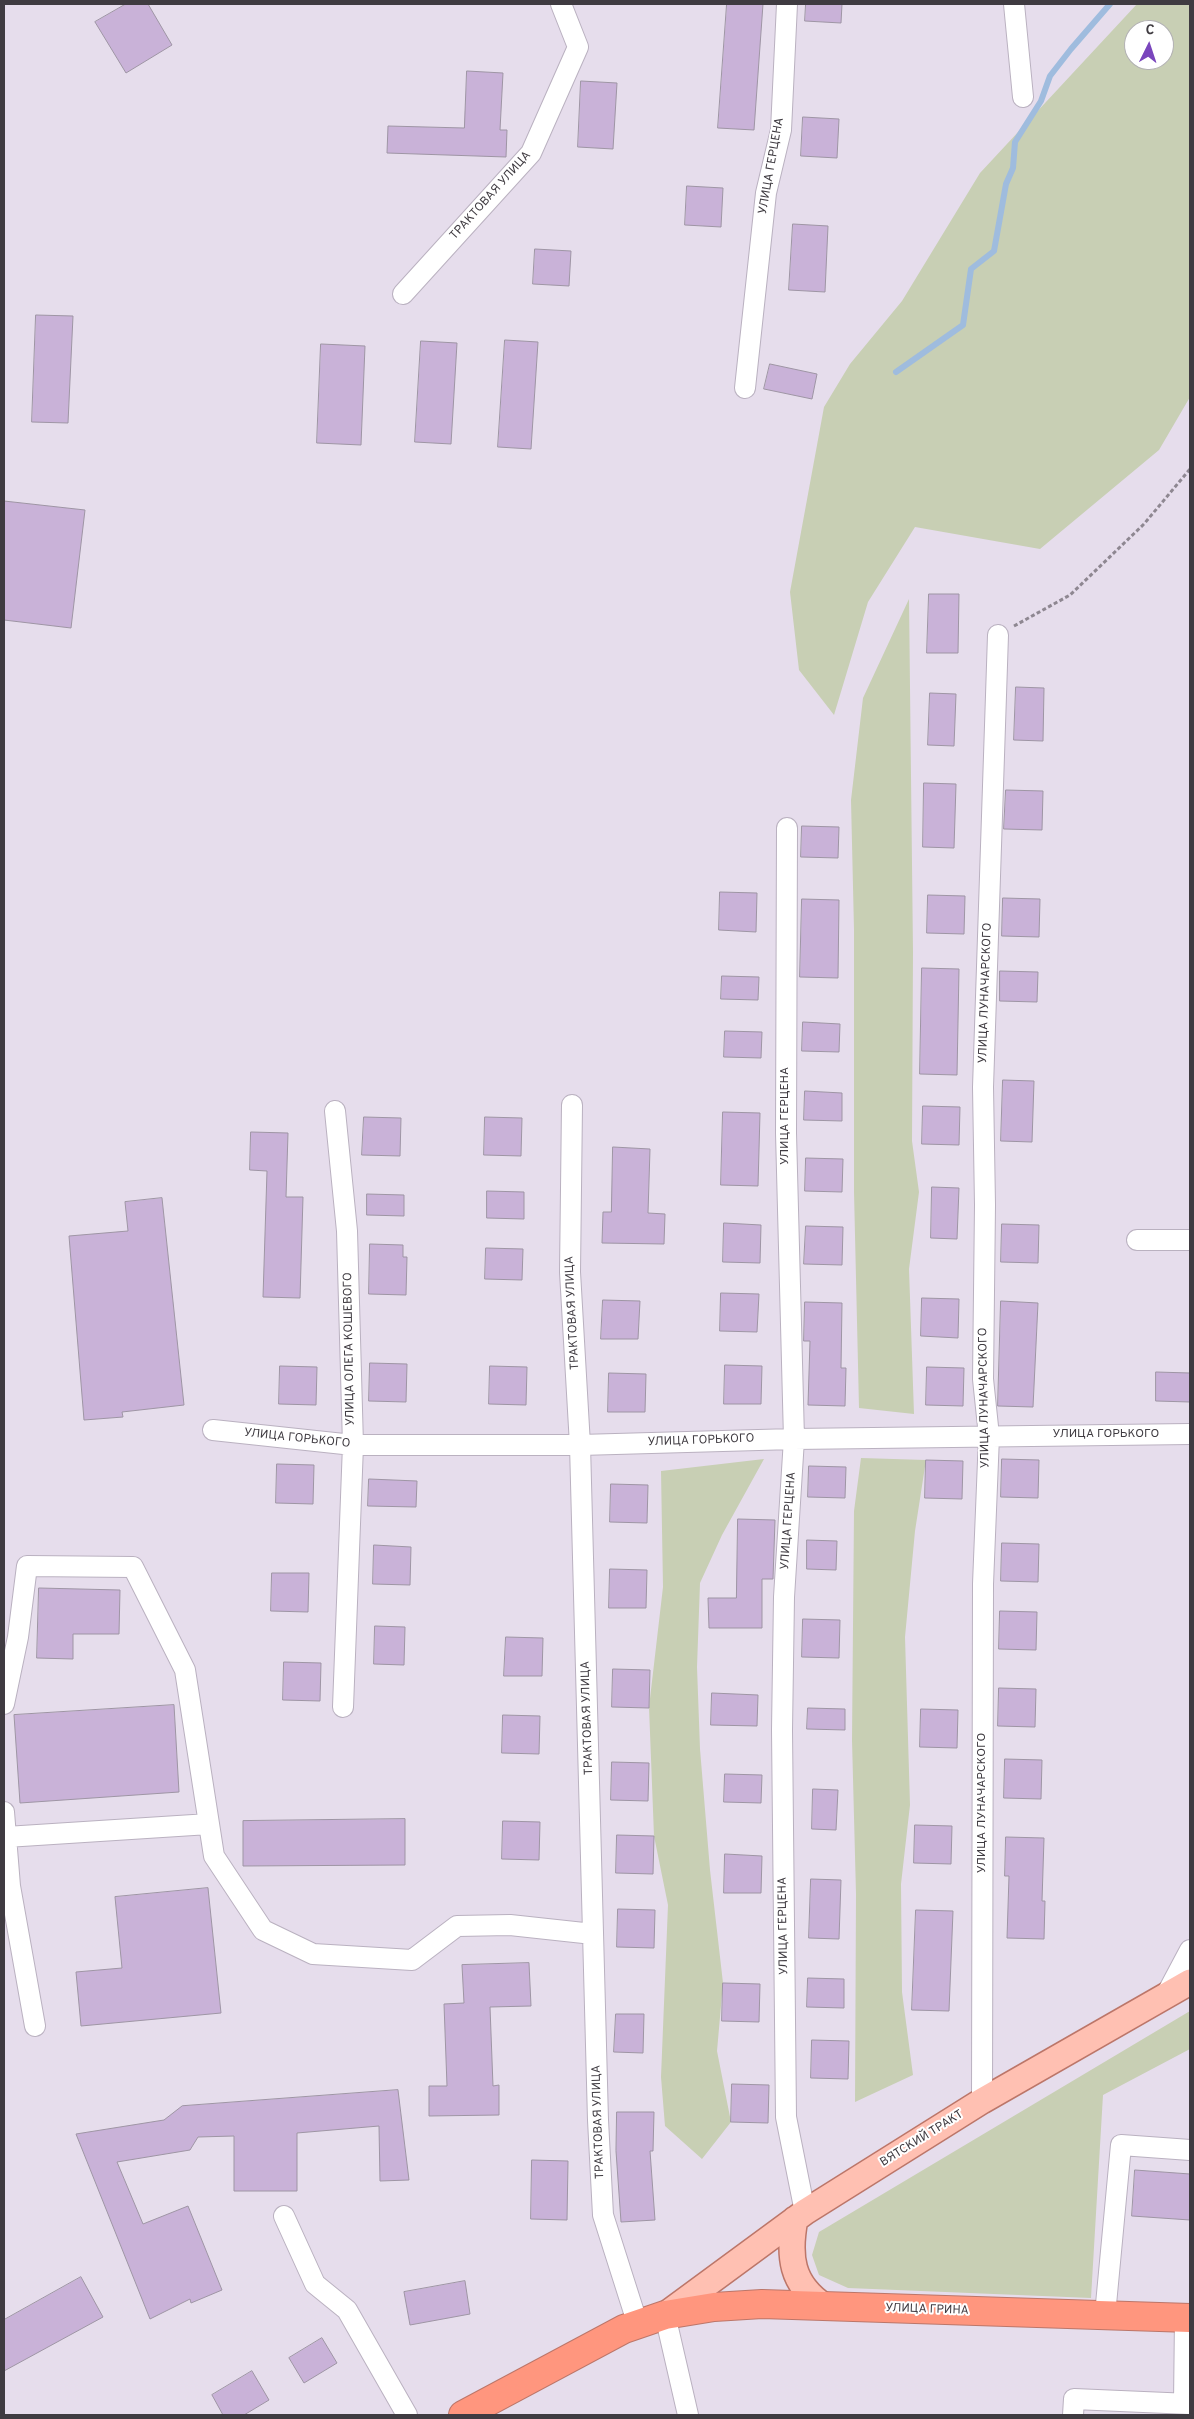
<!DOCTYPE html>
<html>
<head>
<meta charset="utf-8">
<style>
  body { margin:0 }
  #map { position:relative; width:1194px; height:2419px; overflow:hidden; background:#e6ddec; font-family:Overpass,sans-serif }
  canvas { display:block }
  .frame { position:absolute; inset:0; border:5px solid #3f3b41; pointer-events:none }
  .north { position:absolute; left:1124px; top:20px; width:50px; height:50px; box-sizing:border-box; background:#fff; border:1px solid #b2b1b3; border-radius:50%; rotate:4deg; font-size:14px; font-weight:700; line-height:20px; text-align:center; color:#3f3b41 }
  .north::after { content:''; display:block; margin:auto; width:18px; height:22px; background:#7a46bd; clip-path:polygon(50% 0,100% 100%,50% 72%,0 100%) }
</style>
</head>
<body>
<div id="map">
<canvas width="1194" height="2419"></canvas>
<div class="frame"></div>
<div class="north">С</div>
</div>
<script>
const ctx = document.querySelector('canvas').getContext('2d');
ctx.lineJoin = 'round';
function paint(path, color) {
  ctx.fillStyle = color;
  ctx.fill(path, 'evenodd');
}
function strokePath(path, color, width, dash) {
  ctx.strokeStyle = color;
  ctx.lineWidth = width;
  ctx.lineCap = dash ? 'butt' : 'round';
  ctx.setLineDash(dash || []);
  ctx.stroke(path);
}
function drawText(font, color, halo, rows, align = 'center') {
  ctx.font = font + ' Overpass,sans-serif';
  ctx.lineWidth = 4;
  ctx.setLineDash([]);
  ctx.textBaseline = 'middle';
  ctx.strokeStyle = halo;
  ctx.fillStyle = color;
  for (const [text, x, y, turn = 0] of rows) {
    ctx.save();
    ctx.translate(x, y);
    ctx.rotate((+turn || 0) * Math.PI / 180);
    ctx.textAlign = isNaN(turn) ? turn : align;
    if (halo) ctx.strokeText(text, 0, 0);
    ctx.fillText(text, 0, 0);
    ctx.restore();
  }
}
const green = new Path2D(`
  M 1137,4 L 1190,4 L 1190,397 L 1159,450 L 1040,549 L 915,527 L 868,602 L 834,715 L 799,670 L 790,592 L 824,407 L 850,364 L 902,301 L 980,173 ZM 1134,30 L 1164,30 L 1164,60 L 1134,60 Z
  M 909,599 L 913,952 L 912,1141 L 919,1192 L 909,1269 L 914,1414 L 859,1408 L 854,1192 L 854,930 L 851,800 L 863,698 Z
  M 861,1458 L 926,1460 L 915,1531 L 905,1637 L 910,1805 L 901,1884 L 902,1992 L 913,2075 L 855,2102 L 856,1894 L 852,1740 L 854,1511 Z
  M 764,1459 L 722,1535 L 700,1583 L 697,1667 L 700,1749 L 710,1870 L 723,1983 L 717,2051 L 731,2122 L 702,2159 L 665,2126 L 661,2077 L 668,1905 L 654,1836 L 649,1707 L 663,1587 L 661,1471 Z
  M 1190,2011 L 1190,2049 L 1103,2095 L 1091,2298 L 848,2288 L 819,2275 L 812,2255 L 819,2232 Z`);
const stream = new Path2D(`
  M 896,372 L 963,325 L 971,269 L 994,251 L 1006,184 L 1013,168 L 1015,142 L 1041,101 L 1050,76 L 1071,49 L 1110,4`);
const building = new Path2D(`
  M 126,4 L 148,4 L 172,45 L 126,73 L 95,22 Z
  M 727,4 L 763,4 L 754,130 L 718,128 Z
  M 806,4 L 842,4 L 841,23 L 805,21 Z
  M 467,71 L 503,73 L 500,130 L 507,130 L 506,157 L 387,153 L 388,126 L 464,128 Z
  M 581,81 L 617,83 L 613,149 L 578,147 Z
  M 803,117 L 839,119 L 837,158 L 801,156 Z
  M 687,186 L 723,188 L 721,227 L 685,225 Z
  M 793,224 L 828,226 L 825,292 L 789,290 Z
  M 535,249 L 571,251 L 569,286 L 533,284 Z
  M 36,315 L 73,316 L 68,423 L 32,422 Z
  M 505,340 L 538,342 L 531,449 L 498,447 Z
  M 421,341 L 457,343 L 451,444 L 415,442 Z
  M 321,344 L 365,346 L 361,445 L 317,443 Z
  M 770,364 L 817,374 L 812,399 L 764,389 Z
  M 4,501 L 85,510 L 71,628 L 4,620 Z
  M 929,594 L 959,594 L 958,653 L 927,653 Z
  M 1016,687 L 1044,688 L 1043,741 L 1014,740 Z
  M 930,693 L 956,694 L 954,746 L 928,745 Z
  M 924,783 L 956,784 L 954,848 L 923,847 Z
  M 1006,790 L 1043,791 L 1042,830 L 1004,829 Z
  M 802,826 L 839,827 L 838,858 L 801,857 Z
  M 720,892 L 757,893 L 756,932 L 719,930 Z
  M 928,895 L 965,896 L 964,934 L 927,933 Z
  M 1003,898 L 1040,899 L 1039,937 L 1002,936 Z
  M 802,899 L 839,900 L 838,978 L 800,977 Z
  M 922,968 L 959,969 L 957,1075 L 920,1074 Z
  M 1000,971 L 1038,972 L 1037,1002 L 1000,1001 Z
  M 722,976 L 759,977 L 758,1000 L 721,999 Z
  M 803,1022 L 840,1024 L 839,1052 L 802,1051 Z
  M 725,1031 L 762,1032 L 761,1058 L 724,1057 Z
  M 1003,1080 L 1034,1081 L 1032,1142 L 1001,1141 Z
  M 805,1091 L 842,1093 L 842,1121 L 804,1120 Z
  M 923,1106 L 960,1107 L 959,1145 L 922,1144 Z
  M 723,1112 L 760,1113 L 758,1186 L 721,1185 Z
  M 364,1117 L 401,1118 L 400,1156 L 362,1155 Z
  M 485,1117 L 522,1118 L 521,1156 L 484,1155 Z
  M 251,1132 L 288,1133 L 286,1197 L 303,1197 L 300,1298 L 263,1297 L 267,1171 L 250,1170 Z
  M 613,1147 L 650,1149 L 648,1213 L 665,1214 L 664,1244 L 602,1243 L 603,1212 L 611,1212 Z
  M 806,1158 L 843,1159 L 842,1192 L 805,1191 Z
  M 932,1187 L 959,1188 L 957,1239 L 931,1238 Z
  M 487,1191 L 524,1192 L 524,1219 L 487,1218 Z
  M 367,1194 L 404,1195 L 404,1216 L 367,1215 Z
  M 162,1198 L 184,1405 L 122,1412 L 123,1417 L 84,1420 L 69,1236 L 128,1231 L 125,1202 Z
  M 724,1223 L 761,1225 L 760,1263 L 723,1262 Z
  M 1002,1224 L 1039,1225 L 1038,1263 L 1001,1262 Z
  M 806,1226 L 843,1227 L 842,1265 L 804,1264 Z
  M 370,1244 L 403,1245 L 403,1257 L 407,1257 L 406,1295 L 369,1294 Z
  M 486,1248 L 523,1249 L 522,1280 L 485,1279 Z
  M 721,1293 L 759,1294 L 757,1332 L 720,1331 Z
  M 922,1298 L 959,1299 L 958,1338 L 921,1336 Z
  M 603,1300 L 640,1301 L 638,1339 L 601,1339 Z
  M 1001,1301 L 1038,1303 L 1033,1407 L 998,1406 Z
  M 805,1302 L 842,1303 L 841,1368 L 846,1368 L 845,1406 L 808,1405 L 810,1341 L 804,1341 Z
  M 370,1363 L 407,1364 L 406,1402 L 369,1401 Z
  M 725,1365 L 762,1366 L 761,1404 L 724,1404 Z
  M 280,1366 L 317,1367 L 316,1405 L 279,1404 Z
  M 490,1366 L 527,1367 L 526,1405 L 489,1404 Z
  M 927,1367 L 964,1368 L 963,1406 L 926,1405 Z
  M 1156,1372 L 1190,1373 L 1190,1402 L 1156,1401 Z
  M 609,1373 L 646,1374 L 645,1412 L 608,1412 Z
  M 1002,1459 L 1039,1460 L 1038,1498 L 1001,1497 Z
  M 926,1460 L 963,1461 L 962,1499 L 925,1498 Z
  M 277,1464 L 314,1465 L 313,1504 L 276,1503 Z
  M 809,1466 L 846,1467 L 845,1498 L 808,1497 Z
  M 369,1479 L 417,1481 L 416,1507 L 368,1506 Z
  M 611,1484 L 648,1485 L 647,1523 L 610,1522 Z
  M 738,1519 L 775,1520 L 773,1579 L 762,1579 L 762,1628 L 709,1628 L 708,1598 L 736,1598 Z
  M 807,1540 L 837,1541 L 836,1570 L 807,1569 Z
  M 1002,1543 L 1039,1544 L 1038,1582 L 1001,1581 Z
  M 374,1545 L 411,1547 L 410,1585 L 373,1584 Z
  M 610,1569 L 647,1570 L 646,1608 L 609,1608 Z
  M 272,1573 L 309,1573 L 308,1612 L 271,1611 Z
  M 39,1588 L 120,1590 L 119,1634 L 73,1634 L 73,1659 L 37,1658 Z
  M 1000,1611 L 1037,1612 L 1036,1650 L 999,1649 Z
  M 803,1619 L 840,1620 L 839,1658 L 802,1657 Z
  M 375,1626 L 405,1627 L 404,1665 L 374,1664 Z
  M 506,1637 L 543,1638 L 542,1676 L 504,1676 Z
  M 284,1662 L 321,1663 L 320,1701 L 283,1700 Z
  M 613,1669 L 650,1670 L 649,1708 L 612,1707 Z
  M 999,1688 L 1036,1689 L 1035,1727 L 998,1726 Z
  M 712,1693 L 758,1695 L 757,1726 L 711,1725 Z
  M 174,1705 L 179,1792 L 20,1803 L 14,1715 Z
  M 808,1708 L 845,1709 L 845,1730 L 807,1729 Z
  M 921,1709 L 958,1710 L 957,1748 L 920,1747 Z
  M 503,1715 L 540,1716 L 539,1754 L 502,1753 Z
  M 1005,1759 L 1042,1760 L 1041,1799 L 1004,1798 Z
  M 612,1762 L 649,1763 L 648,1801 L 611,1800 Z
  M 725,1774 L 762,1775 L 761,1803 L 724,1802 Z
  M 813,1789 L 838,1790 L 836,1830 L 812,1829 Z
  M 405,1819 L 405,1865 L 243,1866 L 243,1821 Z
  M 503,1821 L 540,1822 L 539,1860 L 502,1859 Z
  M 915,1825 L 952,1826 L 951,1864 L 914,1863 Z
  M 617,1835 L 654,1836 L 653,1874 L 616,1873 Z
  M 1006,1837 L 1044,1838 L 1042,1901 L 1045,1901 L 1044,1939 L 1007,1938 L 1009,1876 L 1005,1876 Z
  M 725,1854 L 762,1856 L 761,1893 L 724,1893 Z
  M 811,1879 L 841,1880 L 839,1939 L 809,1938 Z
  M 208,1888 L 221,2013 L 81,2026 L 76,1972 L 122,1968 L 115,1897 Z
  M 618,1909 L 655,1910 L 654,1948 L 617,1947 Z
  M 916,1910 L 953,1911 L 949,2011 L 912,2010 Z
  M 529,1963 L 531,2006 L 490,2007 L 493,2086 L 499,2085 L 499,2115 L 429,2116 L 429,2086 L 447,2086 L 444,2004 L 464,2003 L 462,1965 Z
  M 808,1978 L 844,1979 L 844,2008 L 807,2007 Z
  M 723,1983 L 760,1984 L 759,2022 L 722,2021 Z
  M 616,2014 L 644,2014 L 643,2053 L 614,2052 Z
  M 812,2040 L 849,2041 L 848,2079 L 811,2078 Z
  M 732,2084 L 769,2085 L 768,2123 L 731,2122 Z
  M 398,2090 L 409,2180 L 380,2181 L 379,2126 L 297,2133 L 297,2191 L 234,2191 L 234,2136 L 198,2137 L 190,2150 L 117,2162 L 143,2224 L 188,2206 L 222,2290 L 191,2303 L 190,2299 L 150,2319 L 76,2134 L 164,2120 L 182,2106 Z
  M 617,2112 L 654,2112 L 653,2151 L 650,2151 L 655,2220 L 621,2222 L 616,2151 Z
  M 532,2160 L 568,2161 L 567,2220 L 531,2219 Z
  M 1135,2170 L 1190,2174 L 1190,2220 L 1132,2216 Z
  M 81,2277 L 103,2317 L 4,2371 L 4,2320 Z
  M 465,2281 L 470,2314 L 410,2325 L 404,2292 Z
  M 322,2338 L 337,2363 L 304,2383 L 289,2358 Z
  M 252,2371 L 269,2400 L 244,2415 L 223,2415 L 212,2395 Z`);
const path = new Path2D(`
  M 1014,626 L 1070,595 L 1144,524 L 1190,469`);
const minor = new Path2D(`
  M 1014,4 L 1023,97
  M 403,294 L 531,153 L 578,47 L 561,4
  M 745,388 L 766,193 L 781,130 L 787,4
  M 787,828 L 786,1133 L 794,1439 L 784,1597 L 782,1730 L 786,2117 L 805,2212
  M 572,1105 L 570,1272 L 580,1445 L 598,2120 L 603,2215 L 638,2325
  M 335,1111 L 347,1231 L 353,1445 L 343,1707
  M 1137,1240 L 1190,1240
  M 213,1430 L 353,1445 L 580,1445 L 794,1439 L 1190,1434
  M 4,1704 L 18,1637 L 27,1566 L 133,1567 L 185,1670 L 214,1856 L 263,1930 L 313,1954 L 412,1960 L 457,1926 L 510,1925 L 593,1934
  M 4,1812 L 10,1886 L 35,2026
  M 6,1837 L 209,1824
  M 1165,1997 L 1190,1950
  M 982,2101 L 983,1584 L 989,1436 L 983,1379 L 985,1205 L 983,1087 L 998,635
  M 284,2216 L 315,2284 L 347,2310 L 407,2415
  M 665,2315 L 688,2415
  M 1105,2315 L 1121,2145 L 1190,2150
  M 1184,2403 L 1185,2318
  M 1073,2415 L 1074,2399 L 1190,2404`);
const major = new Path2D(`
  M 795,2219 C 788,2256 791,2284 824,2306
  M 665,2315 L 805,2212 L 982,2101 L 1190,1982`);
const highway = new Path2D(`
  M 463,2415 L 624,2329 L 665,2315 L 714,2307 L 762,2304 L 1190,2318`);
const streetNames = [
  ["УЛИЦА ГЕРЦЕНА",772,166,-80],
  ["ТРАКТОВАЯ УЛИЦА",491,196,-48],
  ["УЛИЦА ЛУНАЧАРСКОГО",986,993,-88],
  ["УЛИЦА ГЕРЦЕНА",786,1116,-90],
  ["ТРАКТОВАЯ УЛИЦА",573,1313,-93],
  ["УЛИЦА ОЛЕГА КОШЕВОГО",350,1349,-91],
  ["УЛИЦА ЛУНАЧАРСКОГО",985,1398,-91],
  ["УЛИЦА ГОРЬКОГО",1106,1435],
  ["УЛИЦА ГОРЬКОГО",297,1439,6],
  ["УЛИЦА ГОРЬКОГО",701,1441,-2],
  ["УЛИЦА ГЕРЦЕНА",789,1521,-86],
  ["ТРАКТОВАЯ УЛИЦА",588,1718,-92],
  ["УЛИЦА ЛУНАЧАРСКОГО",983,1803,-90],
  ["УЛИЦА ГЕРЦЕНА",784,1926,-91],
  ["ТРАКТОВАЯ УЛИЦА",599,2122,-92],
  ["ВЯТСКИЙ ТРАКТ",922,2139,-32],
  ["УЛИЦА ГРИНА",927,2310,2]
];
paint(green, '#c8cfb4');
strokePath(stream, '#9fbcde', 6);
paint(building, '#c9b2d8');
strokePath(building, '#9e95a4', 1);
strokePath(minor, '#bab1c0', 22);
strokePath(major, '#bc7669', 28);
strokePath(highway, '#bc7669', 30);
strokePath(path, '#8e8791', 3, [4, 2.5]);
strokePath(minor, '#fff', 20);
strokePath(major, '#ffc0b2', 25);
strokePath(highway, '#ff967e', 28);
drawText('12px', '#3f3b41', '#fff', streetNames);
</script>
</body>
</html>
